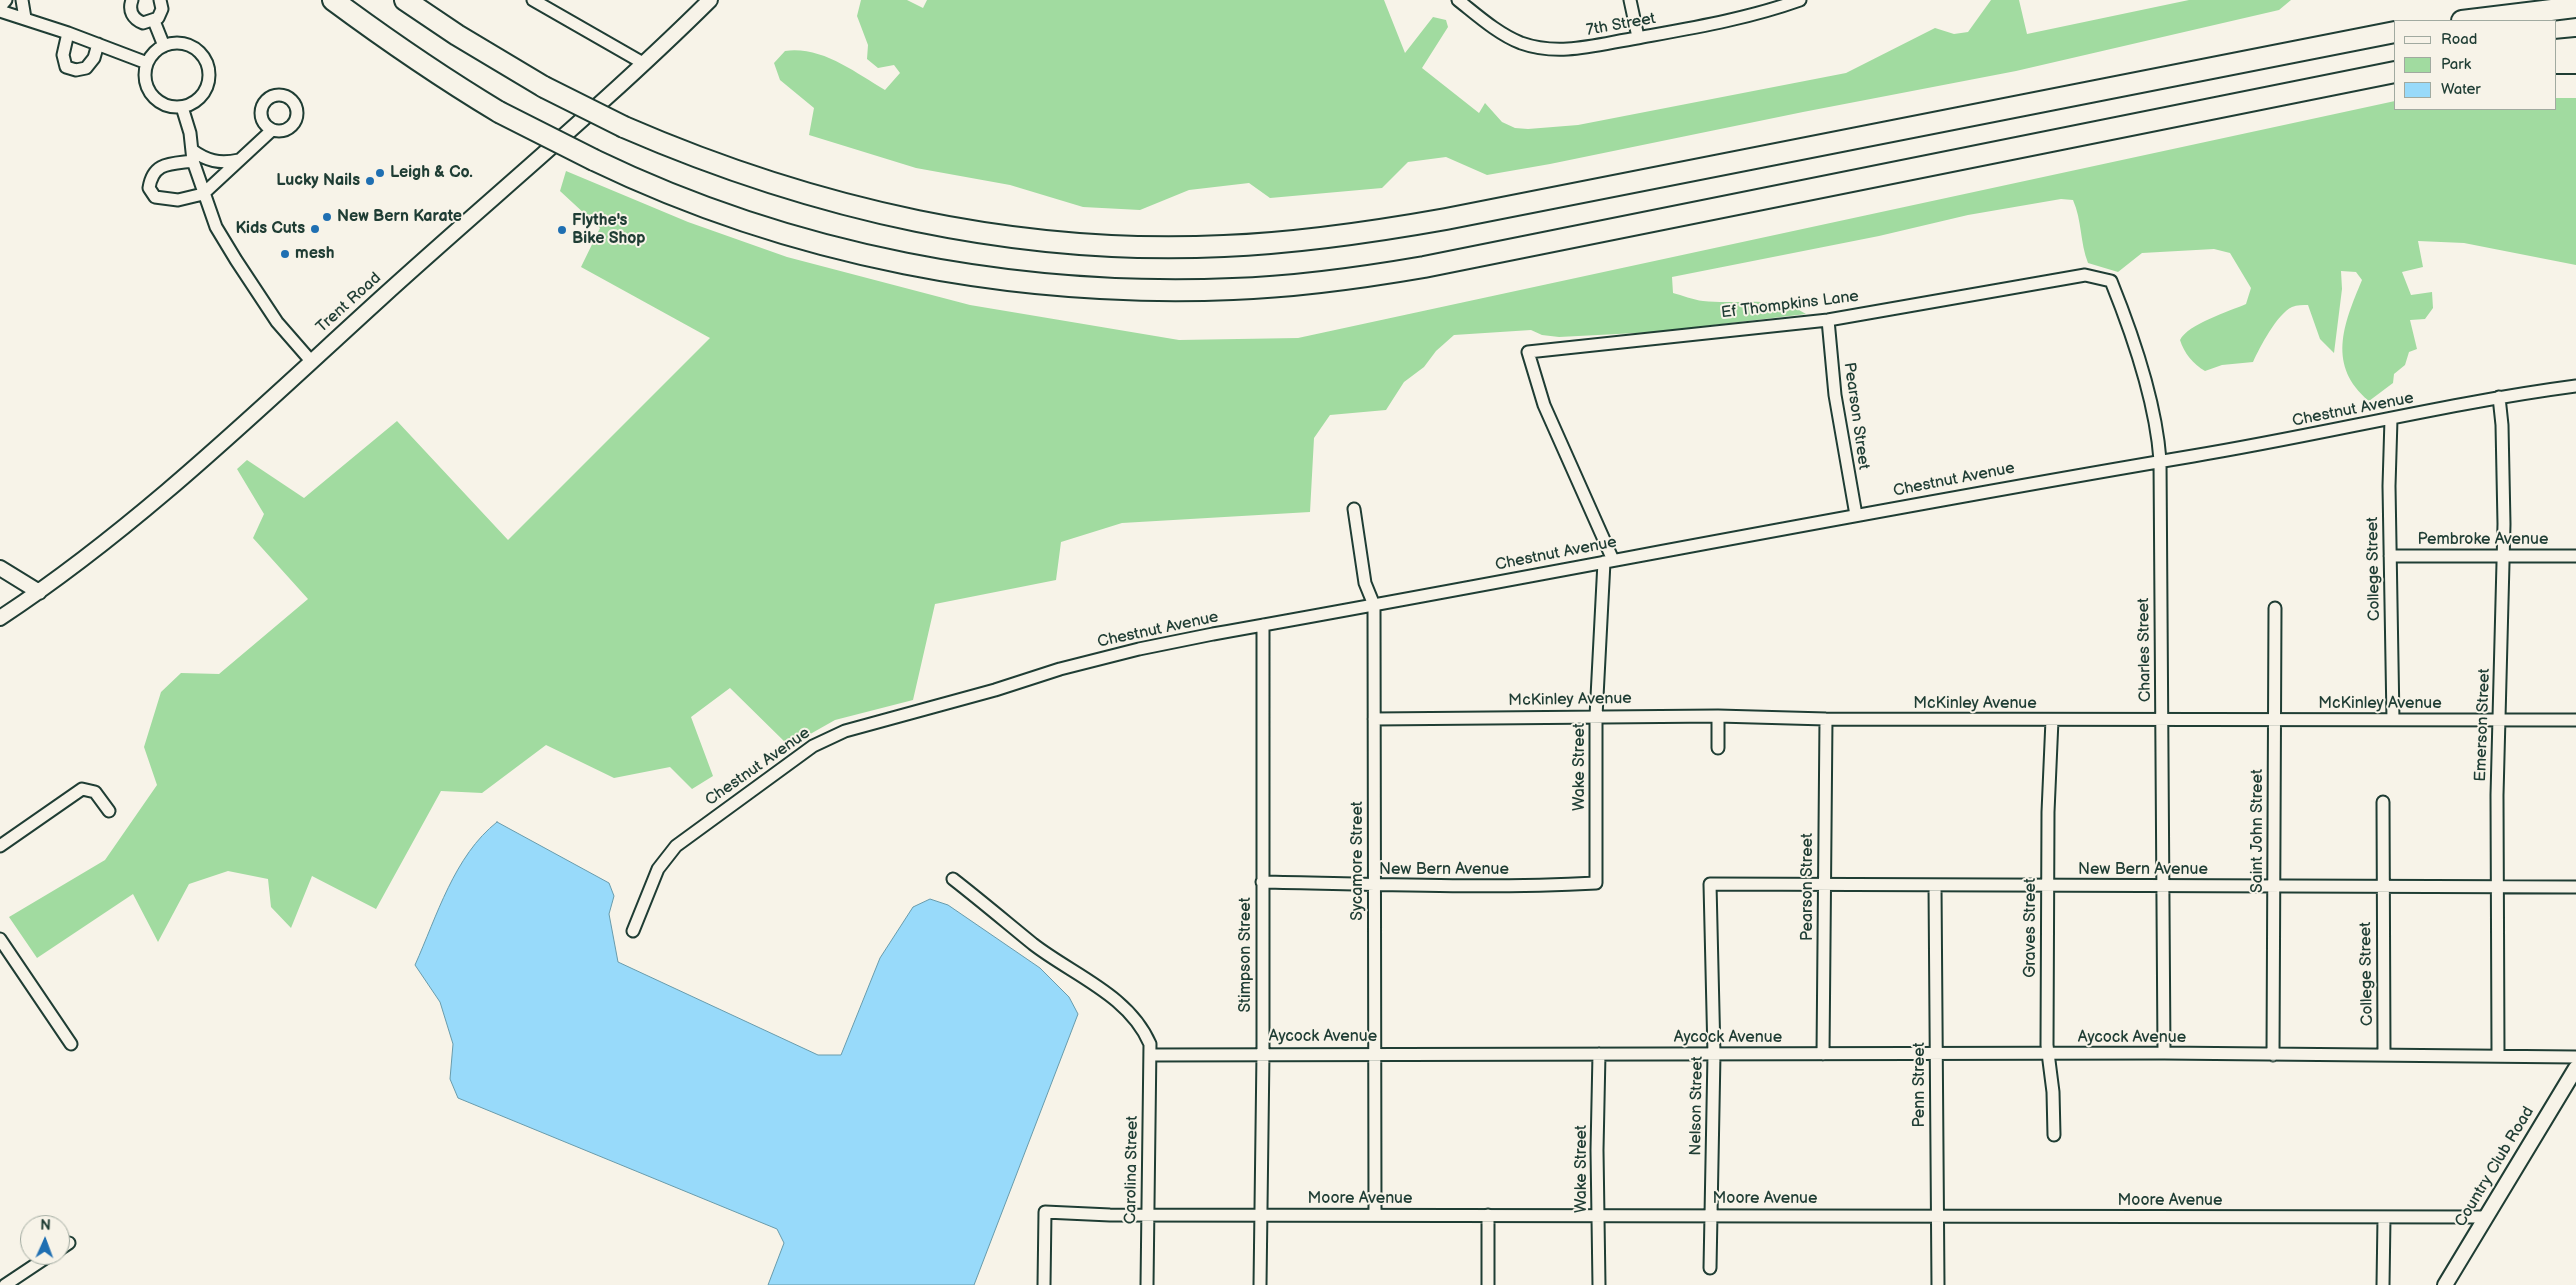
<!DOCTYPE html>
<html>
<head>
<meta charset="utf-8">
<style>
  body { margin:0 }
  #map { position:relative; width:2576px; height:1285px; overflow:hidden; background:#f7f3e8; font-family:"Balsamiq Sans",sans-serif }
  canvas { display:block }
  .legend { position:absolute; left:2394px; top:20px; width:162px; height:90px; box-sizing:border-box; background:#f7f3e8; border:1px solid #a1aaa0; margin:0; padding:6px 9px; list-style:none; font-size:15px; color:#1f3d34 }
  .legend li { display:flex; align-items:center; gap:10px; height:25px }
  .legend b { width:25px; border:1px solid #a1aaa0 }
  .north { position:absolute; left:20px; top:1215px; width:50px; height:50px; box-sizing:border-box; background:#f7f3e8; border:1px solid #a1aaa0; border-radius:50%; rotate:2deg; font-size:14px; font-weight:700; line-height:20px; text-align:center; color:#1f3d34 }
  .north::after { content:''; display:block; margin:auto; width:18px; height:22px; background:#1f6fb2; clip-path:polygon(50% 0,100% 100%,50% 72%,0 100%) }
</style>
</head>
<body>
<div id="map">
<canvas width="2576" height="1285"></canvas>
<ul class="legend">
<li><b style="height:6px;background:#f7f3e8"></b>Road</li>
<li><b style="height:14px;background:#a1dba0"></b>Park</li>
<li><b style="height:14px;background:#98dafa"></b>Water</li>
</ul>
<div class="north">N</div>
</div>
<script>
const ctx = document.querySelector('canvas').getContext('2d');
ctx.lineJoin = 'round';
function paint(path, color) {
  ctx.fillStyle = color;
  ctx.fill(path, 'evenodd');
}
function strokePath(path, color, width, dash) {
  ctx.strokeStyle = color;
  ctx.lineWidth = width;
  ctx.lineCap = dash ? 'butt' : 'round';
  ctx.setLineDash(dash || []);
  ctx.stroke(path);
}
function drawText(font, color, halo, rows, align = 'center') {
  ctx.font = font + ' "Balsamiq Sans",sans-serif';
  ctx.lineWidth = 4;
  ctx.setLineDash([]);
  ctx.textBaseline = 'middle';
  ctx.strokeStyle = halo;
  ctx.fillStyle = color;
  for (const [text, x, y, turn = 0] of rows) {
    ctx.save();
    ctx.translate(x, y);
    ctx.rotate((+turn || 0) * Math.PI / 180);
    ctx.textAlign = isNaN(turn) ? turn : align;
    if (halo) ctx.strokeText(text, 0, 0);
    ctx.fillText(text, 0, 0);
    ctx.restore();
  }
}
const green = new Path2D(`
  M 861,0 L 907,0 L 923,8 L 927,0 L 1384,0 L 1405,53 L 1433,17 L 1446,20 L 1448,27 L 1422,68 L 1479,113 L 1485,103 L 1502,122 L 1515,128 L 1528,129 L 1578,125 L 1846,73 L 1935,28 L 1954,34 L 1968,32 L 1991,0 L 2019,0 L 2027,34 L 2189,0 L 2291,0 L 2279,10 L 2016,71 L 1803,112 L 1550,164 L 1487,175 L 1446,157 L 1408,162 L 1382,188 L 1270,198 L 1249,183 L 1189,190 L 1140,210 L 1083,207 L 1010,185 L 916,168 L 809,135 L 814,108 L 780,80 L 774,63 L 785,51 C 822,46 854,72 885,90 L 900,73 L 894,65 L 878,68 L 867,59 L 868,45 L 857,16 Z
  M 2555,98 L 2576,98 L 2576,265 L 2464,243 L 2418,241 L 2423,267 L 2402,272 L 2411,295 L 2432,292 L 2433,308 L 2425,319 L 2410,320 L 2417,349 L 2409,352 L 2405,365 L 2394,374 L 2393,383 L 2369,401 C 2327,366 2343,325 2362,280 L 2356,272 L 2341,271 L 2342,289 L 2334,353 L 2320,339 L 2308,305 C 2303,305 2297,305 2292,307 C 2277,314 2260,347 2253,362 L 2222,365 L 2205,371 C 2193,364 2184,353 2180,340 C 2188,324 2230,311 2246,304 L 2251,288 L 2230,253 L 2214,249 L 2142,253 L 2118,272 L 2088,263 C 2080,243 2082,220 2073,200 L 2061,199 L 1968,215 L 1879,236 L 1672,277 L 1673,293 C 1682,295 1693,300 1703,301 C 1738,305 1775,295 1806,314 L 1656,332 L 1559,337 L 1542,335 L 1531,330 L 1454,335 L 1436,351 L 1424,367 L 1404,382 L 1386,410 L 1330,415 L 1314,438 L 1310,512 L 1122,523 L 1061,542 L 1056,580 L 935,604 L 913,700 L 835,720 L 789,746 L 730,688 L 691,717 L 713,776 L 692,789 L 670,767 L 614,778 L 546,745 L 482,793 L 441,791 L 376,909 L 312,876 L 291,928 L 271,907 L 268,879 L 228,871 L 189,884 L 158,942 L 133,894 L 37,958 L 9,917 L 105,860 L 157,785 L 144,747 L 161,692 L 181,673 L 219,674 L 308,599 L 253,538 L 264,514 L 237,469 L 247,460 L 304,498 L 397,421 L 508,540 L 710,338 L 581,267 L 600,228 L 560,191 L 566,171 L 688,222 L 787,257 L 970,305 L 1179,340 L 1298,338 L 2395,101 L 2395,109 L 2555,109 Z`);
const water = new Path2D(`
  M 497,822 L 609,883 L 614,896 L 609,914 L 618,962 L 818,1055 L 841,1055 L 880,958 L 913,907 L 930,899 L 948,905 L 1040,968 L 1069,997 L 1078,1014 L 974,1285 L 768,1285 L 784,1243 L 777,1229 L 458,1098 L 450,1079 L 453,1044 L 440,1002 L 415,965 C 437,916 454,856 497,822 Z`);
const minor = new Path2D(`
  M 22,0 L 25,18
  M 132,0 C 128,11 133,19 143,23 L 158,18 L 162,9 L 160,0
  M 533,0 L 643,63
  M 1458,0 C 1477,15 1498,34 1521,43 C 1560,57 1599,44 1637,38 C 1692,28 1747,19 1800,0
  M 1630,0 L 1638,37
  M 0,7 L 6,0
  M 0,11 L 68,33 L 147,63
  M 154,21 L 164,46
  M 68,33 L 63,55 L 66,67 L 76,70 L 86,68 L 94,58 L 98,44
  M145 75a32 32 0 1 1 64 0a32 32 0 1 1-64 0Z
  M261 113a18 18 0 1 1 36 0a18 18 0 1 1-36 0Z
  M 182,107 L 190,133 L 193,161 L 216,227 L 236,260 L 277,322 L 311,361
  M 192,150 C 207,161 219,164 239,160
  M 193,161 C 170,164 153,162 149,188 L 155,197 L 178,200 L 203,194 L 272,130
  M 1828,320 L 1835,395 L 1856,515
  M 2391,419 L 2389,486 L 2393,720
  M 1354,509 L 1365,583 L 1374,605 L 1375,1215
  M 2390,556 L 2576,556
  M 1613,560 L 1544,405 L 1528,352 L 1828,320 L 2085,275 L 2111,281 C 2132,333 2156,404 2160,460 L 2164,1053
  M 1718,716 L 1718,748
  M 1374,719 L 1718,716 L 1826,719 L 2576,720
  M 2052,720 L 2048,812 L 2047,1045 L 2053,1092 L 2054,1135
  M 2383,802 L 2384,1055
  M 0,846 L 82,789 L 95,792 L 109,811
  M 953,879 C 980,900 1006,922 1033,944 C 1073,975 1129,995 1150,1044 L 1147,1285
  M 1262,882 C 1373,884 1484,889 1596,883 L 1596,716 L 1604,562
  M 1935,885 L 1938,1285
  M 633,931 L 658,869 L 676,846 L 813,746 L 845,731 L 995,690 L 1060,669 L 1139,649 L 1213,634 C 1540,576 1865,511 2193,456 C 2321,435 2447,403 2576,386
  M 0,939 L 71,1044
  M 1823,1054 L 1826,719
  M 1150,1055 L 2164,1053 L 2576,1057
  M 2273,1055 L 2275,608
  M 2498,1055 L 2497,795 L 2504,524 L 2502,425 L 2499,397
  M 60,1249 L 69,1243
  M 1710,1268 L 1714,1054 L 1710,884 L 2576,887
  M 5,1285 L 50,1255
  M 1044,1285 L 1045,1212 L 1110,1215 L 2486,1217
  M 1260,1285 L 1263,1053 L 1263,625
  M 1488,1285 L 1488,1215
  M 1599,1285 L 1597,1150 L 1599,1054
  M 2383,1285 L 2384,1218`);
const tertiary = new Path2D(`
  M 0,568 L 39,592
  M 0,618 C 138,527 258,410 380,299 C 490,199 605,104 710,0
  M 2445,1285 L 2576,1068`);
const motorway = new Path2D(`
  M 333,0 C 387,40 441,77 499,112
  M 405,0 L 457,35 L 544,87
  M 2462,21 L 2576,7
  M 2555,50 L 2576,48
  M 2555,63 L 2576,63
  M 624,127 C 813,209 1017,256 1224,246 C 1299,243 1373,232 1446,219 L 2395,32
  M 594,160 C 791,255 1014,298 1233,289 C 1297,287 1360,278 1424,267 L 2395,72`);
const motorwayBridge = new Path2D(`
  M 544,87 L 624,127
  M 499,112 L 594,160`);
const markers = [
  [380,173,5,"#1f6fb2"],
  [370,181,5,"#1f6fb2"],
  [327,217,5,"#1f6fb2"],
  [315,229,5,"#1f6fb2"],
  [562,230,5,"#1f6fb2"],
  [285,254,5,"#1f6fb2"]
];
const streetNames = [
  ["7th Street",1621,25,-10],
  ["Trent Road",349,303,-42],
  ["Ef Thompkins Lane",1790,305,-7],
  ["Chestnut Avenue",2353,410,-11],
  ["Pearson Street",1856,416,82],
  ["Chestnut Avenue",1954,480,-11],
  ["Pembroke Avenue",2483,540],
  ["Chestnut Avenue",1556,554,-11],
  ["College Street",2374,569,-91],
  ["Chestnut Avenue",1158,630,-12],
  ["Charles Street",2145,650,-91],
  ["McKinley Avenue",1570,700,-1],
  ["McKinley Avenue",1975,704],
  ["McKinley Avenue",2380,704],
  ["Emerson Street",2483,725,-88],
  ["Chestnut Avenue",758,767,-35],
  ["Wake Street",1580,767,-90],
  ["Saint John Street",2258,831,-90],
  ["Sycamore Street",1358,861,-90],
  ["New Bern Avenue",1444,870],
  ["New Bern Avenue",2143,870],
  ["Pearson Street",1808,887,-90],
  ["Graves Street",2031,928,-90],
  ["Stimpson Street",1246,955,-90],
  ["College Street",2367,974,-91],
  ["Aycock Avenue",1323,1037],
  ["Aycock Avenue",1728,1038],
  ["Aycock Avenue",2132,1038],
  ["Penn Street",1920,1085,-90],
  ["Nelson Street",1697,1106,-89],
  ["Country Club Road",2495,1167,-59],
  ["Wake Street",1582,1169,-90],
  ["Carolina Street",1132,1170,-89],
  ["Moore Avenue",1360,1199],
  ["Moore Avenue",1765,1199],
  ["Moore Avenue",2170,1201]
];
const poiNames = [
  ["Leigh & Co.",390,173],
  ["Lucky Nails",360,181,"right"],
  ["New Bern Karate",337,217],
  ["Flythe's",572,221],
  ["Bike Shop",572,239],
  ["Kids Cuts",305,229,"right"],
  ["mesh",295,254]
];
paint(green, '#a1dba0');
paint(water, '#98dafa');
strokePath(water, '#689bab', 1);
strokePath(minor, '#1f3d34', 15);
strokePath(tertiary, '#1f3d34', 18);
strokePath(motorway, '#1f3d34', 24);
strokePath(minor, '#f7f3e8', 11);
strokePath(tertiary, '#f7f3e8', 14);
strokePath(motorway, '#f7f3e8', 20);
strokePath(motorwayBridge, '#1f3d34', 24, []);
strokePath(motorwayBridge, '#f7f3e8', 20);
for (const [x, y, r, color] of markers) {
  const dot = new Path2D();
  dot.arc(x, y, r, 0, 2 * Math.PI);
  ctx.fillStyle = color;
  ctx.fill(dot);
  strokePath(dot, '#f7f3e8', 2);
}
drawText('16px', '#1f3d34', '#f7f3e8', streetNames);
drawText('bold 16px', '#1f3d34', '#f7f3e8', poiNames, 'left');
</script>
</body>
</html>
